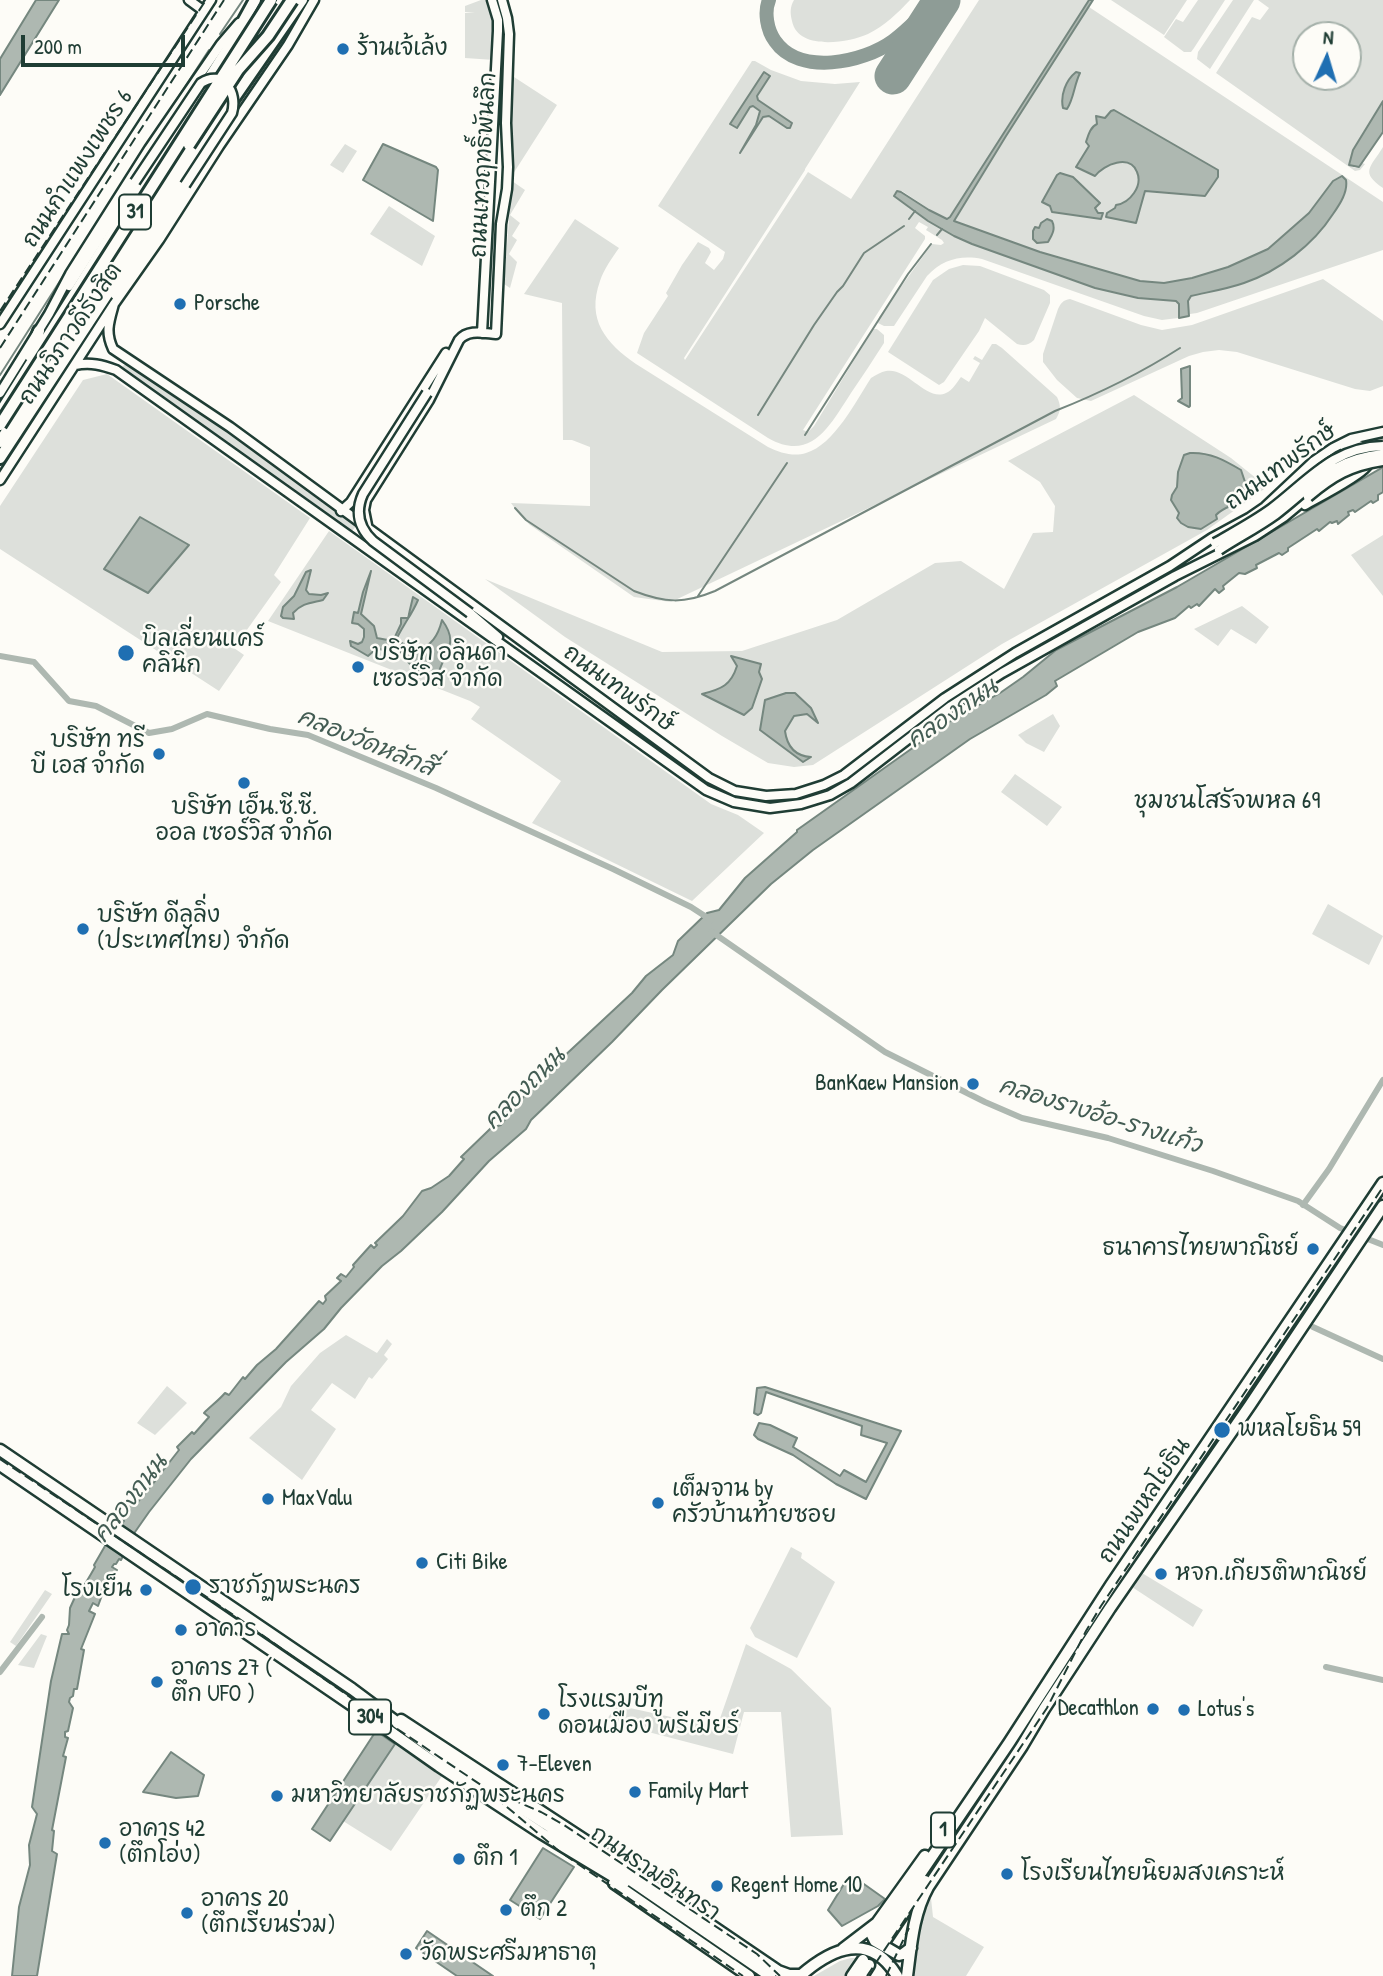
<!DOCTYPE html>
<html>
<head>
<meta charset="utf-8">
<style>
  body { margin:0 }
  #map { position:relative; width:1383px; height:1976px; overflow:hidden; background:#fdfcf7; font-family:"Patrick Hand",sans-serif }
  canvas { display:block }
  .north { position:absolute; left:1292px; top:21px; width:70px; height:70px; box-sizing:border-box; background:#fdfcf7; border:2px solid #a4b0a9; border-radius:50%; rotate:4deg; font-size:19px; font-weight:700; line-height:28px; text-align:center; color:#1f3d34 }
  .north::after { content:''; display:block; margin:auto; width:24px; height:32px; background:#1f6fb2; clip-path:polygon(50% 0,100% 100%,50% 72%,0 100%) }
  .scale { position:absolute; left:21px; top:35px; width:164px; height:32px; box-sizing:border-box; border:4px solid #1f3d34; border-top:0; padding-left:9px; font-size:21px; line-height:24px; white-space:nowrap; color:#1f3d34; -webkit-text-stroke:5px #fdfcf7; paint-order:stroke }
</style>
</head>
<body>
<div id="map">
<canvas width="1383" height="1976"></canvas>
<div class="north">N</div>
<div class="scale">200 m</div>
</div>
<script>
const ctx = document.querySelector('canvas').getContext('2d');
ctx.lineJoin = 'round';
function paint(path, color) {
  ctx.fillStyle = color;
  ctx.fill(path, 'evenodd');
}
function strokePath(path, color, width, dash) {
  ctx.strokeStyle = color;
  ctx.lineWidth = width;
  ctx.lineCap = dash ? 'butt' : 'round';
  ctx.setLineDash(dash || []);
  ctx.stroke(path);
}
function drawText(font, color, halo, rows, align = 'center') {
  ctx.font = font + ' "Patrick Hand","Playpen Sans Thai",sans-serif';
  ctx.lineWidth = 5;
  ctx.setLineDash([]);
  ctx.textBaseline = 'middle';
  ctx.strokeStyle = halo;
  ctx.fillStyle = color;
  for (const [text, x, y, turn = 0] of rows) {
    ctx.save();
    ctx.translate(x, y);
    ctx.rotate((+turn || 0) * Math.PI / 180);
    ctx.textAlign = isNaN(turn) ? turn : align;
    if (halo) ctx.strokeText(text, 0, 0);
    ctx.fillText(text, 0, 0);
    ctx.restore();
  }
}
const green = new Path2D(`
  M 481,0 L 490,0 L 495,18 L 494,60 L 465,58 L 465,13 L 475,12 L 465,12 L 465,6 Z
  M 794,0 L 910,0 C 898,13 884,26 868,34 C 848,43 798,51 792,21 C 790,13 790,7 794,0 Z
  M 979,0 L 1088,0 L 950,217 L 947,218 L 932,211 L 902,191 L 897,191 L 894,194 L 896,198 L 944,231 L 1089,7 L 1383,202 L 1383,250 L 1197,313 L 1190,314 L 1189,311 L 1178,314 L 1178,318 L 1162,320 L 1144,316 L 982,259 C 961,255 943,259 927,276 L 894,326 L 884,326 L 878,323 L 879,317 L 932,244 L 941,245 L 944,243 L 942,240 L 926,230 L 928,227 L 919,222 L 915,228 L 925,236 L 925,239 L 803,430 L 808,432 L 814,426 L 873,329 L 877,329 L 884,335 L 884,343 C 873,360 862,377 851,393 C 830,425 812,463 768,438 L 637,353 L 644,333 L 668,296 L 666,293 L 682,265 L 698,242 L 709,248 L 711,252 L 705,263 L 714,270 L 723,259 L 725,252 L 658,206 L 752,61 L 755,61 L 771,70 L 801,81 L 835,84 L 860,82 L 805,169 L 805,170 L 684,358 L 685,360 L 808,172 L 851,199 Z
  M 1111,0 L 1187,0 L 1164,35 Z
  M 1198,0 L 1225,0 L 1194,48 L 1191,52 L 1184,52 L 1164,37 L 1176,19 L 1183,22 Z
  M 1233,0 L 1254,0 L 1210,69 L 1197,59 L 1198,52 Z
  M 1258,0 L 1383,0 L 1383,100 L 1362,134 L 1353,150 L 1349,165 L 1355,168 L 1360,167 L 1362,163 L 1365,164 L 1360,170 L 1355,171 L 1216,73 L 1252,17 L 1260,20 L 1269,8 ZM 1306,35 L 1348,35 L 1348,77 L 1306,77 Z
  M 514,77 L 557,105 L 513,174 L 510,130 Z
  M 345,144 L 357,151 L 343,173 L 330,165 Z
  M 1383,147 L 1383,188 C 1360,172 1370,168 1383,147 Z
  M 512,181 L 525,190 L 510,215 L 520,223 L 512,236 L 517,240 L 509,254 L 517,262 L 510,288 L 504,284 Z
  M 389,206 L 435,236 L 422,266 L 370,234 Z
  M 575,219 L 619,248 C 612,258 604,269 600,281 C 586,320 606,343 636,364 L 768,447 C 780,453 794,457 806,453 C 834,445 856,401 871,378 C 876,375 881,372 886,371 C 908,367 926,402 946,393 C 953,390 957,382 961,377 L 969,382 L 980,363 L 973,359 L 975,356 L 982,360 L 992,344 L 996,344 L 1002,348 L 1057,397 C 1061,405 1061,411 1056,419 L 671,602 L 634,597 L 530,525 L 519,514 L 511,503 L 590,506 L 590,447 L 572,440 L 563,440 L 562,303 L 524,294 Z
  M 963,265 L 980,266 L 1044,290 L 1050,295 L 1050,303 L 1034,340 C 1029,345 1024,346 1017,344 L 985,318 L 979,331 L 944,382 L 939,385 L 888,352 L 933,280 L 949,269 Z
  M 1323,279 L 1383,321 L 1383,386 L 1370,391 L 1355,389 L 1237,352 L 1219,350 L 1203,352 L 1189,356 L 1091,401 L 1077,398 L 1057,380 L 1043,362 L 1043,354 L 1058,309 C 1061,303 1063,300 1070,299 L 1141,325 L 1162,330 L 1192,325 Z
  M 124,365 L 127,365 L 249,446 L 357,525 L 352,531 L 163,396 L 123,371 L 122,367 Z
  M 107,374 L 310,518 L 274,575 L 281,582 L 234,648 L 244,655 L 219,691 L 0,549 L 0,506 L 83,380 Z
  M 1134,395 L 1231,458 L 1267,487 L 1207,530 L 1002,644 L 813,765 L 794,767 L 768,763 L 722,736 L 565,637 L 485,579 L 662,652 L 742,651 L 837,620 L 935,563 L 961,561 L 1004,589 L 1033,533 L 1053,532 L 1055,506 L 1040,482 L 1008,461 Z
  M 329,531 L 711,804 L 738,815 L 764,833 L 692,901 L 532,823 L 561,781 L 471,719 L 480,707 L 470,701 L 268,621 ZM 311,571 L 306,590 L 309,594 L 321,595 L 327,593 L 317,601 C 308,601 299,606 293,613 L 293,619 L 283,618 C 287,600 300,586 311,571 ZM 363,592 L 360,614 C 377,627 368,639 393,641 C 402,624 409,617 413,597 L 410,618 L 398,635 L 393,647 L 376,649 L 351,646 L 362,642 L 364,637 L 364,629 L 357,624 L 358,613 ZM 442,620 L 449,652 L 431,678 L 421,673 L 401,654 L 402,644 L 416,652 C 433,644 437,638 442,620 Z
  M 1383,535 L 1383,596 L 1351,555 Z
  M 1242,606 L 1269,627 L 1256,644 L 1231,629 L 1218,646 L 1194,629 Z
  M 1053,714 L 1060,726 L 1044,752 L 1026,743 L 1018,735 Z
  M 1015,774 L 1062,807 L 1047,826 L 1001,792 Z
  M 1328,904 L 1383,936 L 1369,965 L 1312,934 Z
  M 346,1335 L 377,1353 L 387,1339 L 392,1344 L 384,1355 L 388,1359 L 372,1379 L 369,1377 L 355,1399 L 332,1383 L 311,1410 L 336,1429 L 302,1480 L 249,1438 L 281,1407 L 291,1386 L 320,1353 Z
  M 167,1386 L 187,1403 L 155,1435 L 137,1423 Z
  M 791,1547 L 802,1553 L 801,1558 L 835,1582 L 797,1658 L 755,1637 L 750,1628 Z
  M 1142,1573 L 1203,1610 L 1193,1627 L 1132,1587 Z
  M 45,1590 L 52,1594 L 16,1646 L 10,1642 Z
  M 41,1634 L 47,1636 L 34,1668 L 18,1665 Z
  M 746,1644 L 791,1669 L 831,1708 L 843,1835 L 791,1837 L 781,1712 L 744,1712 L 733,1754 L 606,1721 L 616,1705 L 717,1727 Z
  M 395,1744 L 442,1776 L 391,1851 L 343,1821 Z
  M 931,1898 L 933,1917 L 984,1947 L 966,1976 L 914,1976 L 918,1926 Z
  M 851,1958 L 859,1958 L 847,1976 L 814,1976 L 840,1961 Z`);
const water = new Path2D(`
  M 36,0 L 59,0 L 0,95 L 0,59 Z
  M 1089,0 L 1093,0 L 1006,136 L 954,221 L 1040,252 L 1140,281 L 1164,283 L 1192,278 L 1228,267 L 1268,249 L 1309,213 L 1333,181 L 1342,176 L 1346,180 C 1348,192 1340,204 1333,214 C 1313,245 1279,271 1244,283 C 1227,289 1208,292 1191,296 L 1188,301 L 1189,316 L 1179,318 L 1179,304 L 1176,301 L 1138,298 L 1095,288 L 972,244 L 954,236 L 928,221 L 894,196 L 897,191 L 901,192 L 929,210 L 947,219 L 950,217 Z
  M 764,72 L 770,76 L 757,96 L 758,100 L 792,123 L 790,128 L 787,128 L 769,116 L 763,117 L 740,153 L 756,125 L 760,111 L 753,106 L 750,107 L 737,128 L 730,124 Z
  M 1076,72 L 1080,73 C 1074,85 1074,98 1067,109 L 1063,108 C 1060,95 1066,80 1076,72 Z
  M 1383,101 L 1383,132 L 1359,167 L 1349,165 L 1353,150 Z
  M 1114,110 L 1218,170 L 1218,177 L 1205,196 L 1145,191 L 1136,223 L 1106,217 L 1107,213 L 1115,208 L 1116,205 C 1130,203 1143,186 1137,172 C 1130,154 1104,164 1095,176 L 1076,167 L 1089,146 L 1086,142 C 1088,136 1090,127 1097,124 L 1096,116 L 1105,118 L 1111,111 Z
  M 383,144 L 436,167 L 438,170 L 433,221 L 363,180 Z
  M 1060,173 L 1073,177 L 1100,203 L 1095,208 L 1098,213 L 1103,213 L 1101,219 L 1052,212 L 1050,206 L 1042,202 L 1057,175 Z
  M 1047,219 L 1052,221 C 1056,229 1052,235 1048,242 L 1037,243 L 1033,239 L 1033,231 L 1035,227 L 1039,228 L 1041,223 Z
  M 1190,366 L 1190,406 L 1189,407 L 1178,401 L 1182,398 L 1181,369 Z
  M 1190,453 C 1210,452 1224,460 1241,470 L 1249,494 C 1241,505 1225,505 1216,515 L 1217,519 L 1201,529 L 1188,527 L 1181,523 L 1177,518 L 1179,513 L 1171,500 L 1172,495 L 1177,487 L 1178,472 L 1184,455 Z
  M 1383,467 L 1383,492 L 1378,495 L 1378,500 L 1373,503 L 1371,501 L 1355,512 L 1353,510 L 1348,512 L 1349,515 L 1338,524 L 1337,521 L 1332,523 L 1330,522 L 1319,531 L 1317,529 L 1288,548 L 1288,551 L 1282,555 L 1279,553 L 1256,565 L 1257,568 L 1245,574 L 1239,573 L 1223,586 L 1224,589 L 1219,593 L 1215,589 L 1199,606 L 1197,604 L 1191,608 L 1189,606 L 1175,618 L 1138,632 L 1055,681 L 1057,686 L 1046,695 L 970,739 L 813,850 L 771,884 L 662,990 L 612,1042 L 531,1120 L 526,1129 L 489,1161 L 442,1212 L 401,1251 L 382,1266 L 341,1308 L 324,1329 L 286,1362 L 191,1459 L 149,1512 L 135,1532 L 121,1560 L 119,1559 L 116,1564 L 114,1564 L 112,1567 L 117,1570 L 108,1579 L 98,1606 L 93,1603 L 89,1611 L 95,1614 L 81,1649 L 84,1650 L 77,1689 L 74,1689 L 73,1696 L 70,1698 L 69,1702 L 73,1708 L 68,1731 L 65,1732 L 65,1737 L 68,1738 L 63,1756 L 66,1757 L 52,1830 L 54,1831 L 52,1851 L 57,1854 L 37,1976 L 12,1976 L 19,1907 L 30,1865 L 29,1845 L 37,1814 L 32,1807 L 51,1681 L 62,1634 L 69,1634 L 67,1630 L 69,1625 L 70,1608 L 75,1597 L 79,1594 L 91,1574 L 95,1567 L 94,1565 L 105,1546 L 124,1521 L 123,1520 L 130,1510 L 126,1507 L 131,1502 L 136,1504 L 155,1481 L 152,1478 L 157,1471 L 161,1473 L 179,1450 L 177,1447 L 192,1432 L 194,1434 L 209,1417 L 204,1413 C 211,1406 219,1400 225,1393 L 229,1395 L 243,1377 L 245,1379 L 257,1365 L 276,1349 L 319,1301 L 323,1304 L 326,1300 L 325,1296 L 341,1281 L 337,1278 L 341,1274 L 346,1277 L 354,1267 L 353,1265 L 371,1245 L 374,1248 L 377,1245 L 375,1243 L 403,1216 L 422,1191 L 431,1188 L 449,1176 L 464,1159 L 461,1157 L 491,1128 L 501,1125 L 507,1117 L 505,1115 L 510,1109 L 512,1110 L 553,1063 L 560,1060 L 632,993 L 646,976 L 673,955 L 678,941 L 707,913 L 719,910 L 745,878 L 797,832 L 797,830 L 952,720 L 1000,693 L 1023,677 L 1056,650 L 1177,587 Z
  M 140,517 L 189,545 L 148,593 L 104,569 Z
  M 311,570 L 306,590 L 309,594 L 321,595 L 328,593 L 323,600 C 311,603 302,603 293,613 L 294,619 L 283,618 L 281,616 L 283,607 L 294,596 L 306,572 Z
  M 371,571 L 361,614 L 374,626 L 377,638 L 393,641 L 401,624 L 401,618 L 408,618 L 413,597 L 418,600 C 411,617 399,630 393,647 L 387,650 L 376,649 L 368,656 L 351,646 L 350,641 L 358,644 L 362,642 L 364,637 L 364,629 L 358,624 L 352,623 L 354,612 L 358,613 L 363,592 Z
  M 442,620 C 460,644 444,652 438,675 L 431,678 C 419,672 403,661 399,647 L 402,643 L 416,652 C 432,645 438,636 442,620 Z
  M 731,656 L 761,664 L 759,672 L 762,679 L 752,708 L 744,715 L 702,694 C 722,689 731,685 737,666 Z
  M 786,693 L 795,693 L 811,708 L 818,723 L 807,714 L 794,716 L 785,731 C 787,746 795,756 811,757 L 803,762 L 760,730 L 765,700 Z
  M 765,1387 L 901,1431 L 866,1499 L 836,1484 L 793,1455 L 758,1439 L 754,1435 L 759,1423 L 770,1425 L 797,1438 L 793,1447 L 840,1476 L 844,1470 L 866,1482 L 887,1443 L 861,1435 L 862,1426 L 766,1392 L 761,1413 L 758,1415 L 754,1413 L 757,1388 Z
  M 376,1731 L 395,1744 L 330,1841 L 312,1829 Z
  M 171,1752 L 204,1775 L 198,1796 L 176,1798 L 143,1792 Z
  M 543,1848 L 574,1867 L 540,1919 L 510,1900 Z
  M 854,1877 L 885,1899 L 878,1906 L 842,1926 L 828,1910 L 847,1879 Z
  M 427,1931 L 493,1976 L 457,1976 L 416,1948 Z`);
const stream = new Path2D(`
  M 220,34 L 243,0
  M 157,130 L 209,50
  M 909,219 L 915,211
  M 937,235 L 942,229
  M 0,375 L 127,176
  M 758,415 L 814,325 L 837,292 L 843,286 L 864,253 L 904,226
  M 805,435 L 908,274 L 931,244
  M 515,508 L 526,520 L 634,591 C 665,603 684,604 715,591 L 1055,411 C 1098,394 1141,373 1180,348
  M 698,596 L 787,463`);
const canal = new Path2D(`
  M 0,656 L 34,662 L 69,701 L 96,706 L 149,733 L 172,729 L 207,714 L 270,729 L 308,735 L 436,788 L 613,869 L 691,907 L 711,920
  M 712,932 L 885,1052 L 985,1102 L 1022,1118 L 1108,1138 L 1213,1171 L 1298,1201 L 1340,1228 L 1383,1245
  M 1303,1205 L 1329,1169 L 1383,1080
  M 1313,1327 L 1383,1359
  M 1326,1667 L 1383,1680
  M 0,1672 L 42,1617`);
const taxiway = new Path2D(`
  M 769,0 C 764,12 767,30 775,41 C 799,76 863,63 893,41 C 909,29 923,14 937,0`);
const runway = new Path2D(`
  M 893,76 L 942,0`);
const secondary = new Path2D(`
  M 189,0 L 204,11
  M 69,286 L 135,182
  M 115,295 L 185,185
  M 114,304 C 109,322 105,332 113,349 L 230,427 L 709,778 L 735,791 L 766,796 L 796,794 L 824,785 L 844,775 L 945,698 L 1015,653 L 1170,566 L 1212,538 L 1249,518 L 1265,507 L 1314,461 L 1333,448 L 1351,439 L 1383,432
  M 0,324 L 211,0
  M 482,333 L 498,31 L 498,20 L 492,0
  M 75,365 C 91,362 102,365 116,370 L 706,790 L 734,802 L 770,808 L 801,804 L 830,795 L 851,783 L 951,706 L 1002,673 L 1175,576 L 1255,536 L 1284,517 L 1308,497
  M 0,393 L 49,314 L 70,274 L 149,149 L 221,44 L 239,23
  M 0,480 L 114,304 L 159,240 L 219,146 L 288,45 L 314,0
  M 1305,505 C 1319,497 1357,478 1366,467 C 1370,463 1371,457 1368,452 C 1362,443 1351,443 1343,445
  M 341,511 L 351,502 L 446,353
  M 368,530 L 364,510 L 366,500 L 429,400 L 459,340 C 468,329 483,333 496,334 L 501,224 L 507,189 L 508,167 L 506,123 L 509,34 L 507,18 L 502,0
  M 470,613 L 498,637`);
const primary = new Path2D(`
  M 0,1450 L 352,1689 L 446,1759 L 589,1852 L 770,1976
  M 0,1465 L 368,1716 L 439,1766 L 541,1833 L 624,1883
  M 401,1720 L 609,1856 L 778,1971 L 789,1975 L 801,1975
  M 614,1883 L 749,1976
  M 876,1925 L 872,1935 L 875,1941 L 899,1955 L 903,1954 L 911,1948
  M 879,1935 L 1009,1743 L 1111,1585 L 1383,1183
  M 886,1939 L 925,1881
  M 843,1949 L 877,1923 L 925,1856
  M 800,1976 C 832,1948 870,1931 897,1976
  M 852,1976 L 863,1960
  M 862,1976 L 869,1965
  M 907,1976 C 911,1946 913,1914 928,1887 L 1022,1746 L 1044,1709 L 1110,1608 L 1250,1405 L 1383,1206`);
const highway = new Path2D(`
  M 258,43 L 283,0
  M 30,356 L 39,331
  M 43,379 L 197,139
  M 0,413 L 232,42 L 255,0
  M 0,442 L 44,371
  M 0,458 L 193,163 L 230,104 L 302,0`);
const rail = new Path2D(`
  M 0,311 L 206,0
  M 0,348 L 224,0
  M 0,1459 L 241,1620 L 357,1702 L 481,1785 L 559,1851 L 743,1976
  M 497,1793 L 541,1812 L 564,1825 L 757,1954 L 780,1976
  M 867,1976 L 1047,1708 L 1086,1631 L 1101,1606 L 1383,1187
  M 886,1976 L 909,1928`);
const secondaryBridge = new Path2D(`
  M 135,182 L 201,83 C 223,69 238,92 232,113 L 185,185
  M 427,393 L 363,494 C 355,512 359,528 373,541 L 470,613
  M 1308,497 C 1333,476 1350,466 1383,461
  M 1215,543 C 1234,532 1253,522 1271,509 C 1307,482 1333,447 1383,446
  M 1219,550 C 1237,538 1257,528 1275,515 C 1313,486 1331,459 1383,454`);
const highwayBridge = new Path2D(`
  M 189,145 L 238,70 L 268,36 L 292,0
  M 0,425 L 271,0`);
const markers = [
  [343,49,7,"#1f6fb2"],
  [180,304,7,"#1f6fb2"],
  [126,653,9,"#1f6fb2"],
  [358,667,7,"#1f6fb2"],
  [159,754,7,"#1f6fb2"],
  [244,783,7,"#1f6fb2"],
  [83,929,7,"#1f6fb2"],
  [973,1084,7,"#1f6fb2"],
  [1313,1249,7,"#1f6fb2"],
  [1222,1430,9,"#1f6fb2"],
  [268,1499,7,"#1f6fb2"],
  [658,1503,7,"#1f6fb2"],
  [422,1563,7,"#1f6fb2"],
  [1161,1574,7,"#1f6fb2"],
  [193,1587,9,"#1f6fb2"],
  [146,1590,7,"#1f6fb2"],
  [181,1630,7,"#1f6fb2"],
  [157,1682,7,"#1f6fb2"],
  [1153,1709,7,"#1f6fb2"],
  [1184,1710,7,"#1f6fb2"],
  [544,1714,7,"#1f6fb2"],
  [503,1765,7,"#1f6fb2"],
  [635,1792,7,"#1f6fb2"],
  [277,1796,7,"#1f6fb2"],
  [105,1843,7,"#1f6fb2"],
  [459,1859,7,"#1f6fb2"],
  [1007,1874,7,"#1f6fb2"],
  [717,1886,7,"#1f6fb2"],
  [506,1910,7,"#1f6fb2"],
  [187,1913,7,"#1f6fb2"],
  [406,1954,7,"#1f6fb2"]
];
const shields = [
  [135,212,32],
  [370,1717,42],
  [943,1830,24]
];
const shieldNames = [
  ["31",135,212],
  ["304",370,1717],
  ["1",943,1830]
];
const poiNames = [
  ["ร้านเจ้เล้ง",357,49],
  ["Porsche",194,304],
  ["บิลเลี่ยนแคร์",142,640],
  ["คลินิก",142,666],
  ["บริษัท อลินดา",372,654],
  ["เซอร์วิส จำกัด",372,680],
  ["บริษัท ทรี",145,741,"right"],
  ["บี เอส จำกัด",145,767,"right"],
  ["บริษัท เอ็น.ซี.ซี.",244,808,"center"],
  ["ออล เซอร์วิส จำกัด",244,834,"center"],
  ["บริษัท ดีลลิ่ง",97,916],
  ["(ประเทศไทย) จำกัด",97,942],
  ["BanKaew Mansion",959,1084,"right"],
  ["ธนาคารไทยพาณิชย์",1299,1249,"right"],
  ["พหลโยธิน 59",1238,1430],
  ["เต็มจาน by",672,1490],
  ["ครัวบ้านท้ายซอย",672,1516],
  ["MaxValu",282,1499],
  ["Citi Bike",436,1563],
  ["หจก.เกียรติพาณิชย์",1175,1574],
  ["ราชภัฏพระนคร",209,1587],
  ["โรงเย็น",132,1590,"right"],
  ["อาคาร",195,1630],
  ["อาคาร 27 (",171,1669],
  ["ตึก UFO )",171,1695],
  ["โรงแรมบีทู",558,1701],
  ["ดอนเมือง พรีเมียร์",558,1727],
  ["Decathlon",1139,1709,"right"],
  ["Lotus's",1198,1710],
  ["7-Eleven",517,1765],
  ["Family Mart",649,1792],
  ["มหาวิทยาลัยราชภัฏพระนคร",291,1796],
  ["อาคาร 42",119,1830],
  ["(ตึกโอ่ง)",119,1856],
  ["ตึก 1",473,1859],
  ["โรงเรียนไทยนิยมสงเคราะห์",1021,1874],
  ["Regent Home 10",731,1886],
  ["อาคาร 20",201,1900],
  ["(ตึกเรียนร่วม)",201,1926],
  ["ตึก 2",520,1910],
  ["วัดพระศรีมหาธาตุ",420,1954]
];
const streetNames = [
  ["ถนนเทวฤทธิ์พันลึก",484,165,-87],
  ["ถนนกำแพงเพชร 6",78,169,-57],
  ["ถนนวิภาวดีรังสิต",71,334,-56],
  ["ถนนเทพรักษ์",1281,467,-36],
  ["ถนนเทพรักษ์",619,689,36],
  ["ถนนพหลโยธิน",1145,1501,-56],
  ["ถนนรามอินทรา",655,1874,34]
];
const waterNames = [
  ["คลองถนน",953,714,-34],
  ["คลองวัดหลักสี่",366,743,22],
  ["คลองถนน",525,1089,-45],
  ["คลองรางอ้อ-รางแก้ว",1100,1116,17],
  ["คลองถนน",131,1499,-52]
];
const neighbourhoodNames = [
  ["ชุมชนโสรัจพหล 69",1227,802]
];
paint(green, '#dde0db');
paint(water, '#aeb8b1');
strokePath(water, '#75877f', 2);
strokePath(stream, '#75877f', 2);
strokePath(canal, '#aeb8b1', 6);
strokePath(taxiway, '#8e9c96', 14);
strokePath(runway, '#8e9c96', 37);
strokePath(secondary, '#1f3d34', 13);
strokePath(primary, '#1f3d34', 15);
strokePath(highway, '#1f3d34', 16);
strokePath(secondary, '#fdfcf7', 8);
strokePath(primary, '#fdfcf7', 10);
strokePath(highway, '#fdfcf7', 10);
strokePath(rail, '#1f3d34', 2, [10, 5]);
strokePath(secondaryBridge, '#1f3d34', 13, []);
strokePath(highwayBridge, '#1f3d34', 16, []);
strokePath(secondaryBridge, '#fdfcf7', 8);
strokePath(highwayBridge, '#fdfcf7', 10);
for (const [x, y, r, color] of markers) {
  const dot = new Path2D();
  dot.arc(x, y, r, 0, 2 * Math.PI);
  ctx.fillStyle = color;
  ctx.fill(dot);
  strokePath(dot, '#fdfcf7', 2.5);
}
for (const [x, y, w] of shields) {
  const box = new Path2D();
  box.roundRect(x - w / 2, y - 17.5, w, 35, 5);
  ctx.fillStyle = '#fdfcf7';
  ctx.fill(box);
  strokePath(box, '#1f3d34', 2);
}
drawText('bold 21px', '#1f3d34', null, shieldNames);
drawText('23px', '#1f3d34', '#fdfcf7', poiNames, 'left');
drawText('23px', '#1f3d34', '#fdfcf7', streetNames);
drawText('italic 24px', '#435c53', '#fdfcf7', waterNames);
drawText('24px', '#1f3d34', '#fdfcf7', neighbourhoodNames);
</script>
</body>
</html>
